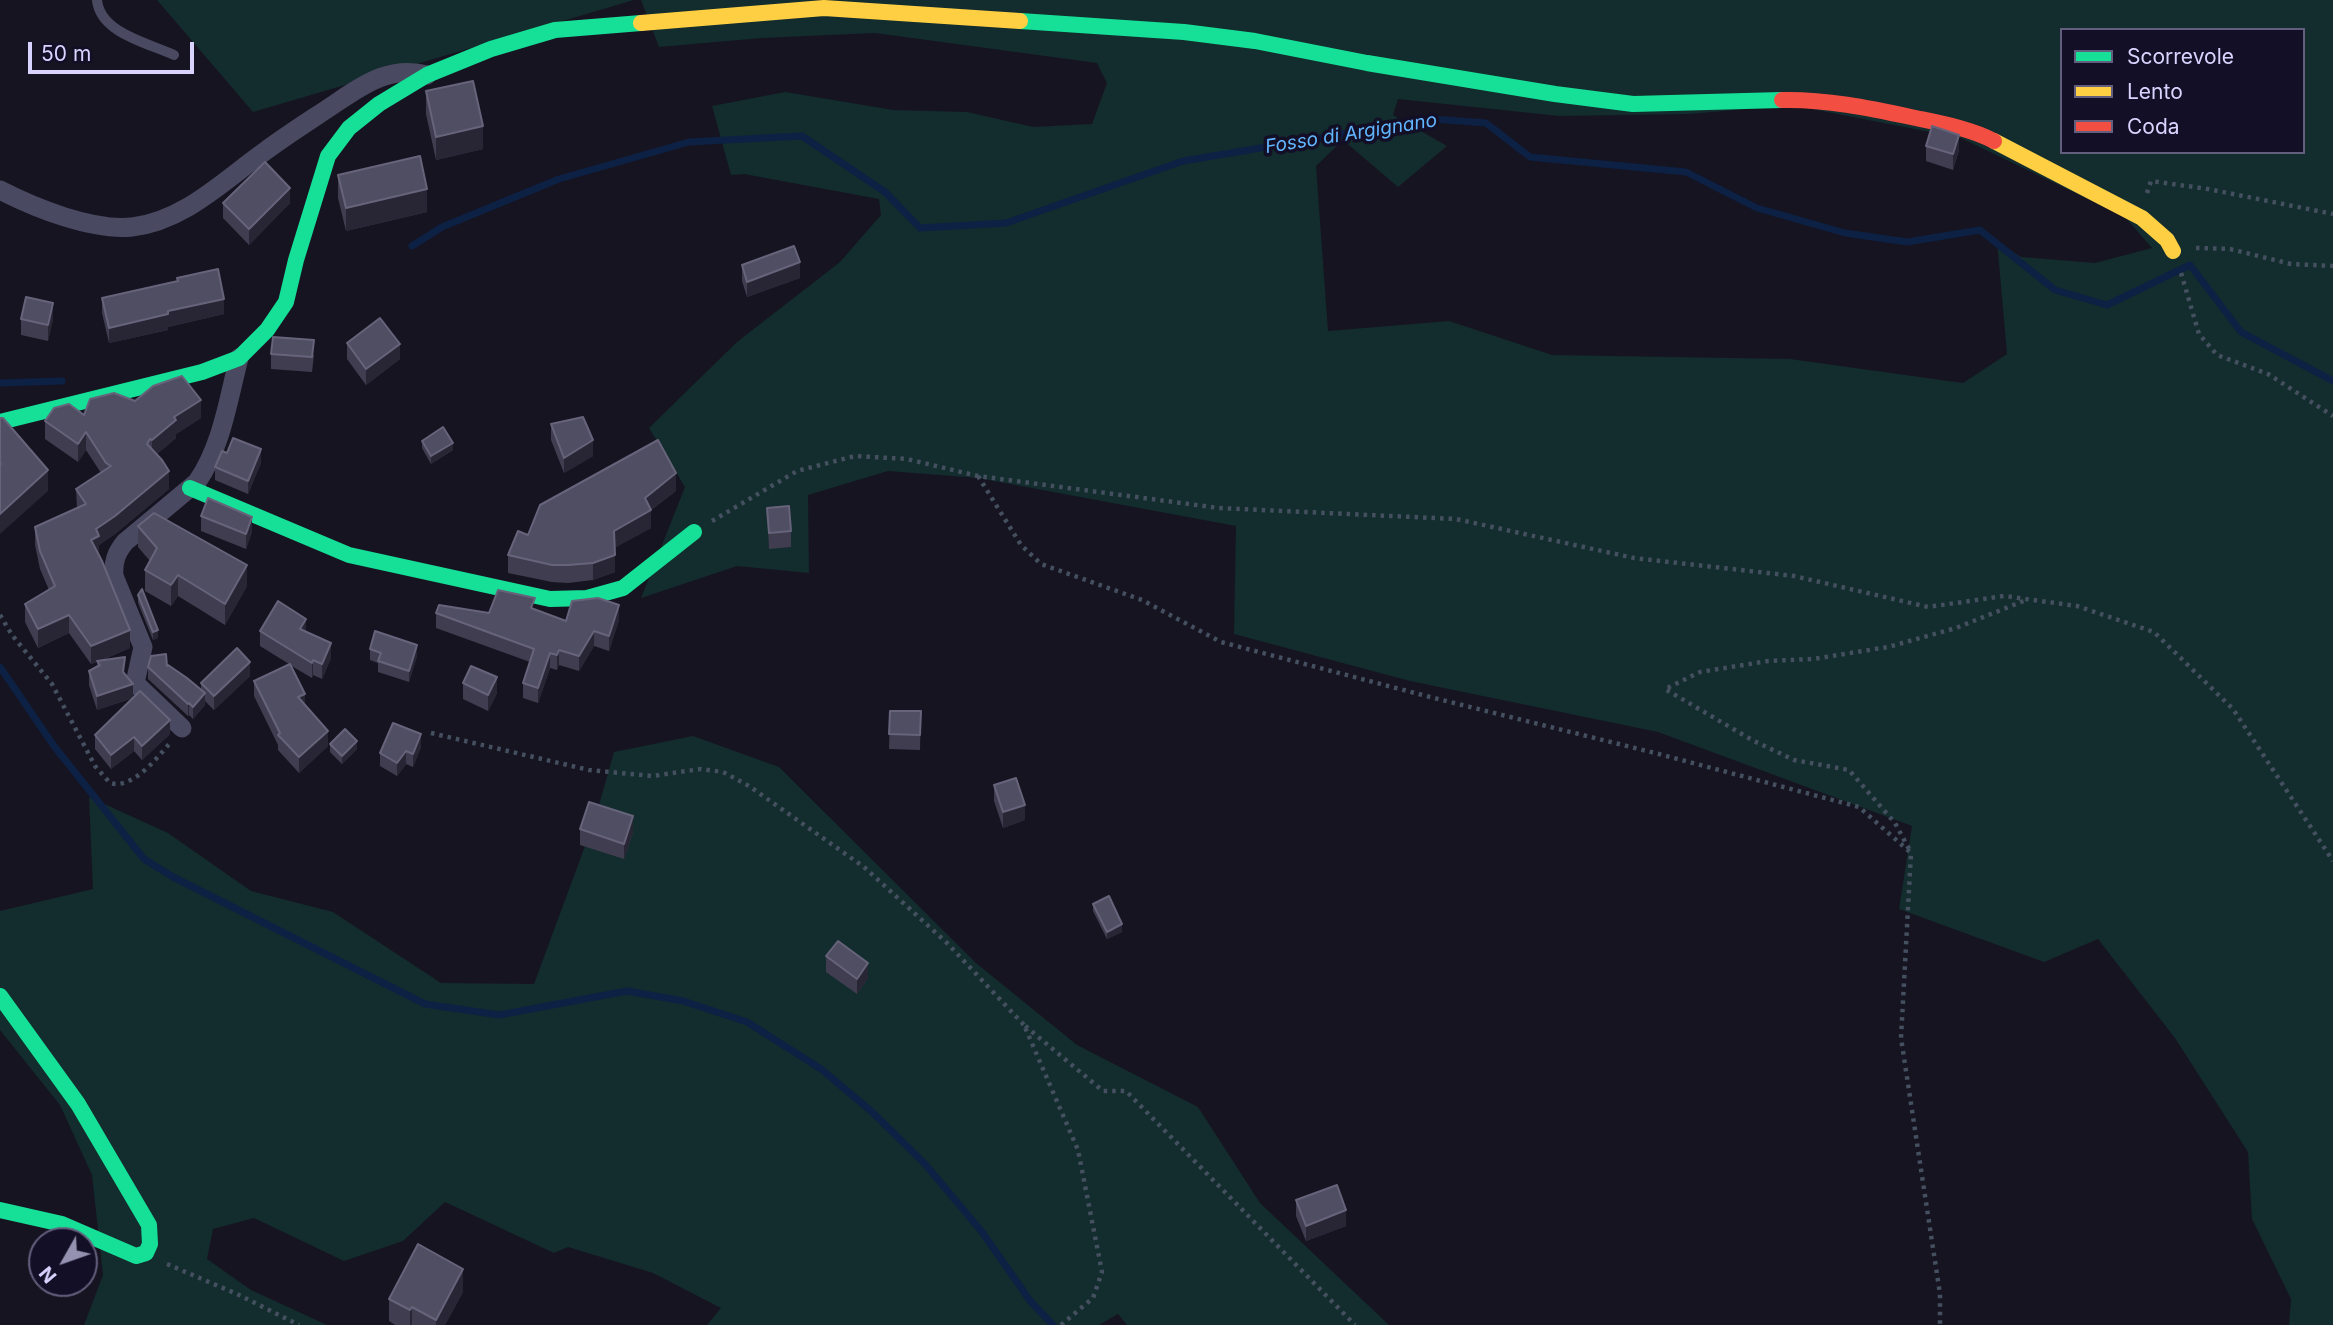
<!DOCTYPE html>
<html>
<head>
<meta charset="utf-8">
<style>
  body { margin:0 }
  #map { position:relative; width:2333px; height:1325px; overflow:hidden; background:#161421; font-family:Inter,sans-serif }
  canvas { display:block }
  .legend { position:absolute; left:2060px; top:28px; width:245px; height:126px; box-sizing:border-box; background:#130f26; border:2px solid #625e7d; margin:0; padding:9px 12px; list-style:none; font-size:21px; color:#d9d4ff }
  .legend li { display:flex; align-items:center; gap:14px; height:35px }
  .legend b { width:35px; border:2px solid #625e7d }
  .north { position:absolute; left:28px; top:1227px; width:70px; height:70px; box-sizing:border-box; background:#130f26; border:2px solid #625e7d; border-radius:50%; rotate:230deg; font-size:19px; font-weight:700; line-height:28px; text-align:center; color:#d9d4ff }
  .north::after { content:''; display:block; margin:auto; width:24px; height:32px; background:#9591b1; clip-path:polygon(50% 0,100% 100%,50% 72%,0 100%) }
  .scale { position:absolute; left:28px; top:42px; width:166px; height:32px; box-sizing:border-box; border:4px solid #d9d4ff; border-top:0; padding-left:9px; font-size:21px; line-height:24px; white-space:nowrap; color:#d9d4ff; -webkit-text-stroke:5px #130f26; paint-order:stroke }
</style>
</head>
<body>
<div id="map">
<canvas width="2333" height="1325"></canvas>
<ul class="legend">
<li><b style="height:9px;background:#16e098"></b>Scorrevole</li>
<li><b style="height:9px;background:#ffcf43"></b>Lento</li>
<li><b style="height:9px;background:#f24e42"></b>Coda</li>
</ul>
<div class="north">N</div>
<div class="scale">50 m</div>
</div>
<script>
const ctx = document.querySelector('canvas').getContext('2d');
ctx.lineJoin = 'round';
function paint(path, color) {
  ctx.fillStyle = color;
  ctx.fill(path, 'evenodd');
}
function strokePath(path, color, width, dash) {
  ctx.strokeStyle = color;
  ctx.lineWidth = width;
  ctx.lineCap = dash ? 'butt' : 'round';
  ctx.setLineDash(dash || []);
  ctx.stroke(path);
}
function drawText(font, color, halo, rows, align = 'center') {
  ctx.font = font + ' Inter,sans-serif';
  ctx.lineWidth = 7;
  ctx.setLineDash([]);
  ctx.textBaseline = 'middle';
  ctx.strokeStyle = halo;
  ctx.fillStyle = color;
  for (const [text, x, y, turn = 0] of rows) {
    ctx.save();
    ctx.translate(x, y);
    ctx.rotate((+turn || 0) * Math.PI / 180);
    ctx.textAlign = isNaN(turn) ? turn : align;
    if (halo) ctx.strokeText(text, 0, 0);
    ctx.fillText(text, 0, 0);
    ctx.restore();
  }
}
const green = new Path2D(`
  M 157,0 L 634,0 L 253,112 Z
  M 641,0 L 2333,0 L 2333,1325 L 2289,1325 L 2291,1299 L 2252,1219 L 2248,1152 L 2175,1038 L 2098,939 L 2044,962 L 1899,909 L 1912,826 L 1658,732 L 1410,681 L 1234,634 L 1236,526 L 978,478 L 888,471 L 808,495 L 809,573 L 737,566 L 641,598 L 685,487 L 649,428 L 737,342 L 840,262 L 881,215 L 879,199 L 744,174 L 731,175 L 712,106 L 785,92 L 893,110 L 967,112 L 1033,127 L 1092,124 L 1107,83 L 1097,63 L 875,33 L 762,38 L 659,47 ZM 2062,30 L 2303,30 L 2303,152 L 2062,152 ZM 1398,99 L 1559,116 L 1690,114 L 1791,105 L 1961,138 L 2125,217 L 2152,248 L 2095,263 L 2021,257 L 1997,241 L 2007,354 L 1963,383 L 1790,359 L 1552,355 L 1449,321 L 1328,331 L 1316,166 L 1343,140 L 1398,187 L 1447,146 L 1393,115 Z
  M 693,736 L 779,767 L 976,963 L 1077,1045 L 1198,1107 L 1260,1203 L 1389,1325 L 1127,1325 L 1118,1314 L 1099,1325 L 707,1325 L 721,1308 L 653,1273 L 568,1247 L 554,1253 L 445,1202 L 403,1241 L 344,1261 L 254,1218 L 213,1229 L 207,1259 L 251,1290 L 327,1325 L 84,1325 L 103,1275 L 92,1175 L 60,1105 L 0,1030 L 0,911 L 93,889 L 89,797 L 168,833 L 251,891 L 333,912 L 441,983 L 534,984 L 595,819 L 614,752 Z`);
const stream = new Path2D(`
  M 412,246 L 442,227 L 559,179 L 689,142 L 802,136 L 885,192 L 920,228 L 1006,223 L 1183,161 L 1433,119 L 1486,123 L 1530,157 L 1686,172 L 1757,208 L 1845,233 L 1907,242 L 1980,230 L 2055,290 L 2107,305 L 2190,265 L 2241,332 L 2333,381
  M 0,383 L 62,381
  M 0,667 L 54,746 L 144,859 L 173,877 L 425,1004 L 499,1015 L 627,991 L 683,1001 L 747,1022 L 821,1069 L 871,1111 L 925,1164 L 982,1232 L 1031,1302 L 1053,1325`);
const path = new Path2D(`
  M 2147,193 L 2151,181 L 2208,189 L 2333,214
  M 2196,248 L 2230,249 L 2291,264 L 2333,266
  M 2181,273 L 2199,334 L 2217,355 L 2268,374 L 2333,416
  M 978,476 L 1021,545 L 1041,564 L 1142,600 L 1221,642 L 1434,698 L 1655,753 L 1859,807 L 1911,853 L 1901,1038 L 1940,1294 L 1940,1325
  M 712,521 L 797,471 L 855,456 L 907,459 L 978,476 L 1219,508 L 1456,519 L 1634,558 L 1794,576 L 1928,607 L 2004,596 L 2077,606 L 2154,632 L 2233,709 L 2333,861
  M 0,615 L 12,635 L 52,684 L 95,766 L 110,783 C 132,790 157,758 170,743
  M 431,733 L 589,770 L 652,776 L 701,769 L 723,772 L 749,786 L 864,867 L 947,943 L 1024,1025
  M 1909,849 L 1895,823 L 1849,770 L 1794,760 L 1752,740 L 1665,689 L 1700,672 L 1768,661 L 1813,659 L 1888,647 L 1956,628 L 2026,600
  M 167,1264 L 237,1294 L 299,1325
  M 1061,1325 L 1093,1298 L 1102,1272 L 1078,1150 L 1024,1025 L 1103,1091 L 1126,1091 L 1355,1325`);
const lane = new Path2D(`
  M 97,0 C 100,33 148,43 174,55`);
const street = new Path2D(`
  M 0,190 C 35,208 92,231 132,227 C 184,221 223,181 264,152 C 288,134 314,118 339,101 C 367,82 392,66 427,75
  M 182,728 L 135,683 L 143,647 L 114,576 C 113,562 116,553 125,542 L 197,482 C 222,446 228,400 239,358`);
const fast = new Path2D(`
  M 1020,21 L 1184,32 L 1255,41 L 1367,63 L 1555,94 L 1633,104 L 1782,100
  M 0,422 L 202,372 L 239,358 L 267,330 L 286,302 L 296,260 L 328,156 L 349,128 L 379,104 L 427,75 L 491,49 L 555,30 L 641,23
  M 190,488 L 349,555 L 550,599 L 587,598 L 623,588 L 694,532
  M 0,996 L 78,1104 L 149,1225 L 150,1244 L 146,1253 L 136,1256 L 62,1224 L 0,1210`);
const slow = new Path2D(`
  M 641,23 L 824,8 L 1020,21
  M 1994,141 L 2142,218 L 2167,240 L 2173,251`);
const jam = new Path2D(`
  M 1782,100 C 1825,99 1869,108 1911,117 C 1939,123 1969,128 1994,141`);
const wall = new Path2D(`
  M 426,91 L 483,149 L 436,160 L 426,114 Z
  M 1926,146 L 1959,150 L 1953,170 L 1926,161 Z
  M 338,175 L 427,212 L 346,231 L 338,198 Z
  M 223,203 L 290,203 L 249,245 L 223,218 Z
  M 742,265 L 800,278 L 747,297 L 742,281 Z
  M 177,278 L 224,314 L 168,327 L 168,330 L 109,343 L 102,313 L 102,298 L 177,281 Z
  M 21,319 L 53,319 L 48,341 L 21,335 Z
  M 347,343 L 400,359 L 366,385 L 347,359 Z
  M 271,354 L 314,355 L 312,372 L 271,369 Z
  M 135,401 L 201,418 L 176,434 L 176,438 L 157,454 L 169,489 L 115,534 L 99,545 L 99,554 L 130,648 L 102,660 L 125,674 L 133,698 L 97,710 L 89,685 L 89,671 L 97,666 L 97,662 L 91,664 L 69,633 L 38,648 L 25,622 L 25,604 L 49,590 L 40,569 L 35,545 L 35,527 L 77,508 L 76,489 L 101,473 L 86,450 L 78,462 L 45,439 L 45,421 L 84,415 Z
  M 551,424 L 593,456 L 564,473 L 551,440 Z
  M 422,441 L 453,450 L 431,464 L 422,448 Z
  M 261,463 L 248,494 L 215,480 L 215,467 Z
  M 676,491 L 651,510 L 651,528 L 614,548 L 615,572 L 593,580 L 568,583 L 552,582 L 508,573 L 508,555 L 528,535 Z
  M 767,508 L 791,531 L 791,547 L 769,549 Z
  M 201,516 L 252,532 L 246,549 L 201,531 Z
  M 138,526 L 247,586 L 225,625 L 178,596 L 171,606 L 145,591 L 145,570 L 150,561 L 138,547 Z
  M 138,595 L 158,638 L 153,640 L 138,603 Z
  M 535,609 L 566,621 L 619,620 L 609,651 L 594,646 L 579,671 L 559,665 L 557,670 L 550,668 L 538,703 L 523,698 L 523,683 L 530,662 L 436,628 L 436,613 L 489,613 Z
  M 260,631 L 306,632 L 331,658 L 322,679 L 313,675 L 312,678 L 290,665 L 305,705 L 328,746 L 299,773 L 278,750 L 278,745 L 254,696 L 254,681 L 289,664 L 260,646 Z
  M 370,649 L 417,656 L 409,682 L 378,672 L 378,663 L 370,660 Z
  M 167,666 L 201,690 L 201,683 L 250,676 L 214,710 L 205,701 L 205,705 L 193,719 L 189,715 L 188,716 L 148,679 L 148,667 Z
  M 463,683 L 497,693 L 488,711 L 463,699 Z
  M 890,711 L 921,711 L 920,750 L 889,749 Z
  M 170,734 L 142,760 L 134,751 L 111,769 L 95,749 L 95,735 Z
  M 330,744 L 357,749 L 342,764 L 330,752 Z
  M 421,747 L 413,767 L 406,764 L 397,776 L 380,766 L 380,753 Z
  M 994,785 L 1025,820 L 1003,828 L 994,801 Z
  M 580,829 L 633,832 L 624,859 L 580,845 Z
  M 1093,904 L 1122,932 L 1107,939 L 1093,911 Z
  M 826,956 L 868,978 L 857,994 L 826,972 Z
  M 1296,1200 L 1346,1226 L 1306,1241 L 1296,1216 Z
  M 463,1292 L 445,1325 L 395,1325 L 389,1321 L 389,1299 Z`);
const shadedWall = new Path2D(`
  M 483,126 L 483,149 L 436,160 L 436,137 Z
  M 1959,135 L 1959,150 L 1953,170 L 1953,154 Z
  M 290,188 L 290,203 L 249,245 L 249,229 Z
  M 427,189 L 427,212 L 346,231 L 346,208 Z
  M 800,262 L 800,278 L 747,297 L 747,282 Z
  M 224,299 L 224,314 L 168,327 L 168,330 L 109,343 L 109,328 L 168,311 Z
  M 53,303 L 53,319 L 48,341 L 48,325 Z
  M 400,344 L 400,359 L 366,385 L 366,369 Z
  M 201,400 L 201,418 L 176,434 L 176,438 L 152,458 L 152,440 L 174,417 Z
  M 86,432 L 86,450 L 78,462 L 78,444 Z
  M 593,440 L 593,456 L 564,473 L 564,458 Z
  M 453,443 L 453,450 L 431,464 L 431,456 Z
  M 261,449 L 261,463 L 248,494 L 248,481 Z
  M 48,470 L 48,491 L 0,534 L 0,514 Z
  M 169,471 L 169,489 L 115,534 L 99,545 L 99,554 L 91,540 L 96,529 Z
  M 676,473 L 676,491 L 649,511 L 651,510 L 651,528 L 614,548 L 614,531 L 645,498 Z
  M 252,517 L 252,532 L 246,549 L 246,534 Z
  M 615,555 L 615,572 L 593,580 L 593,563 Z
  M 247,565 L 247,586 L 225,625 L 225,604 Z
  M 178,575 L 178,596 L 171,606 L 171,585 Z
  M 619,605 L 619,620 L 609,651 L 609,636 Z
  M 69,615 L 69,633 L 38,648 L 38,629 Z
  M 306,619 L 306,635 L 300,629 Z
  M 130,630 L 130,648 L 91,664 L 91,646 Z
  M 158,630 L 158,638 L 153,640 L 153,632 Z
  M 594,631 L 594,646 L 579,671 L 579,656 Z
  M 331,643 L 331,658 L 322,679 L 322,664 Z
  M 417,645 L 417,656 L 409,682 L 409,671 Z
  M 559,650 L 559,665 L 557,670 L 557,655 Z
  M 550,653 L 550,668 L 538,703 L 538,688 Z
  M 313,660 L 313,675 L 312,678 L 312,663 Z
  M 250,662 L 250,676 L 214,710 L 214,696 Z
  M 497,677 L 497,693 L 488,711 L 488,695 Z
  M 133,684 L 133,698 L 97,710 L 97,696 Z
  M 205,693 L 205,705 L 193,719 L 193,707 Z
  M 305,694 L 305,709 L 298,697 Z
  M 189,703 L 189,715 L 188,716 L 188,704 Z
  M 170,720 L 170,734 L 142,760 L 142,746 Z
  M 328,731 L 328,746 L 299,773 L 299,757 Z
  M 421,734 L 421,747 L 413,767 L 413,754 Z
  M 134,737 L 134,751 L 111,769 L 111,755 Z
  M 357,741 L 357,749 L 342,764 L 342,756 Z
  M 406,751 L 406,764 L 397,776 L 397,763 Z
  M 1025,805 L 1025,820 L 1003,828 L 1003,812 Z
  M 633,816 L 633,832 L 624,859 L 624,844 Z
  M 1122,924 L 1122,932 L 1107,939 L 1107,932 Z
  M 868,963 L 868,978 L 857,994 L 857,979 Z
  M 1346,1210 L 1346,1226 L 1306,1241 L 1306,1226 Z
  M 463,1269 L 463,1292 L 445,1325 L 436,1325 L 436,1320 Z
  M 412,1307 L 412,1325 L 410,1325 L 410,1310 Z`);
const building = new Path2D(`
  M 473,81 L 483,126 L 436,137 L 426,91 Z
  M 1932,126 L 1959,135 L 1953,154 L 1926,146 Z
  M 420,156 L 427,189 L 346,208 L 338,175 Z
  M 265,162 L 290,188 L 249,229 L 223,203 Z
  M 794,246 L 800,262 L 747,282 L 742,265 Z
  M 218,269 L 224,299 L 168,311 L 168,314 L 109,328 L 102,298 L 178,281 L 177,278 Z
  M 26,297 L 53,303 L 48,325 L 21,319 Z
  M 380,318 L 400,344 L 366,369 L 347,343 Z
  M 273,337 L 314,340 L 312,357 L 271,354 Z
  M 182,376 L 201,400 L 174,417 L 176,420 L 152,440 L 150,439 L 147,444 L 162,460 L 169,471 L 115,516 L 96,529 L 99,536 L 91,540 L 102,561 L 130,630 L 91,646 L 69,615 L 38,629 L 25,604 L 55,586 L 40,551 L 35,527 L 86,504 L 76,489 L 111,466 L 106,463 L 86,432 L 78,444 L 45,421 L 54,408 L 69,404 L 84,415 L 90,399 L 114,393 L 135,401 L 153,386 Z
  M 583,417 L 593,440 L 564,458 L 551,424 Z
  M 0,418 L 3,418 L 48,470 L 0,514 L 0,465 L 1,464 L 0,462 Z
  M 443,427 L 453,443 L 431,456 L 422,441 Z
  M 233,438 L 261,449 L 248,481 L 215,467 L 222,451 L 227,453 Z
  M 658,440 L 676,473 L 645,498 L 651,510 L 614,531 L 615,555 L 593,563 L 568,565 L 552,565 L 508,555 L 518,531 L 528,535 L 540,505 Z
  M 208,498 L 252,517 L 246,534 L 201,516 Z
  M 789,506 L 791,531 L 769,533 L 767,508 Z
  M 154,513 L 247,565 L 225,604 L 178,575 L 171,585 L 145,570 L 157,548 L 138,526 Z
  M 142,589 L 158,630 L 153,632 L 138,595 Z
  M 498,590 L 535,598 L 531,608 L 566,621 L 572,601 L 598,598 L 619,605 L 609,636 L 594,631 L 579,656 L 559,650 L 557,655 L 550,653 L 538,688 L 523,683 L 534,649 L 436,613 L 439,605 L 489,613 Z
  M 278,601 L 306,619 L 300,629 L 331,643 L 322,664 L 313,660 L 312,663 L 260,631 Z
  M 375,631 L 417,645 L 409,671 L 378,661 L 381,653 L 370,649 Z
  M 237,648 L 250,662 L 214,696 L 201,683 Z
  M 166,654 L 167,666 L 168,665 L 187,678 L 205,693 L 193,707 L 189,703 L 188,704 L 148,667 L 151,656 Z
  M 125,657 L 123,672 L 133,684 L 97,696 L 89,671 L 100,665 L 97,661 Z
  M 290,664 L 305,694 L 298,697 L 328,731 L 299,757 L 278,735 L 280,733 L 254,681 Z
  M 471,666 L 497,677 L 488,695 L 463,683 Z
  M 140,691 L 170,720 L 142,746 L 134,737 L 111,755 L 95,735 Z
  M 890,711 L 921,711 L 920,735 L 889,734 Z
  M 393,723 L 421,734 L 413,754 L 406,751 L 397,763 L 380,753 Z
  M 345,729 L 357,741 L 342,756 L 330,744 Z
  M 1016,778 L 1025,805 L 1003,812 L 994,785 Z
  M 589,802 L 633,816 L 624,844 L 580,829 Z
  M 1109,896 L 1122,924 L 1107,932 L 1093,904 Z
  M 838,941 L 868,963 L 857,979 L 826,956 Z
  M 1337,1185 L 1346,1210 L 1306,1226 L 1296,1200 Z
  M 418,1244 L 463,1269 L 436,1320 L 412,1307 L 410,1310 L 389,1299 Z`);
const waterNames = [
  ["Fosso di Argignano",1351,134,-9]
];
paint(green, '#132c2d');
strokePath(stream, '#0d2144', 7);
strokePath(path, '#44505f', 4.5, [3.5, 5]);
strokePath(lane, '#4a4962', 10);
strokePath(street, '#4a4962', 19);
strokePath(fast, '#16e098', 16);
strokePath(slow, '#ffcf43', 16);
strokePath(jam, '#f24e42', 16);
paint(wall, '#403d50');
paint(shadedWall, '#282635');
paint(building, '#504e63');
strokePath(building, '#66637b', 2);
drawText('italic 19px', '#62b6ff', '#130f26', waterNames);
</script>
</body>
</html>
